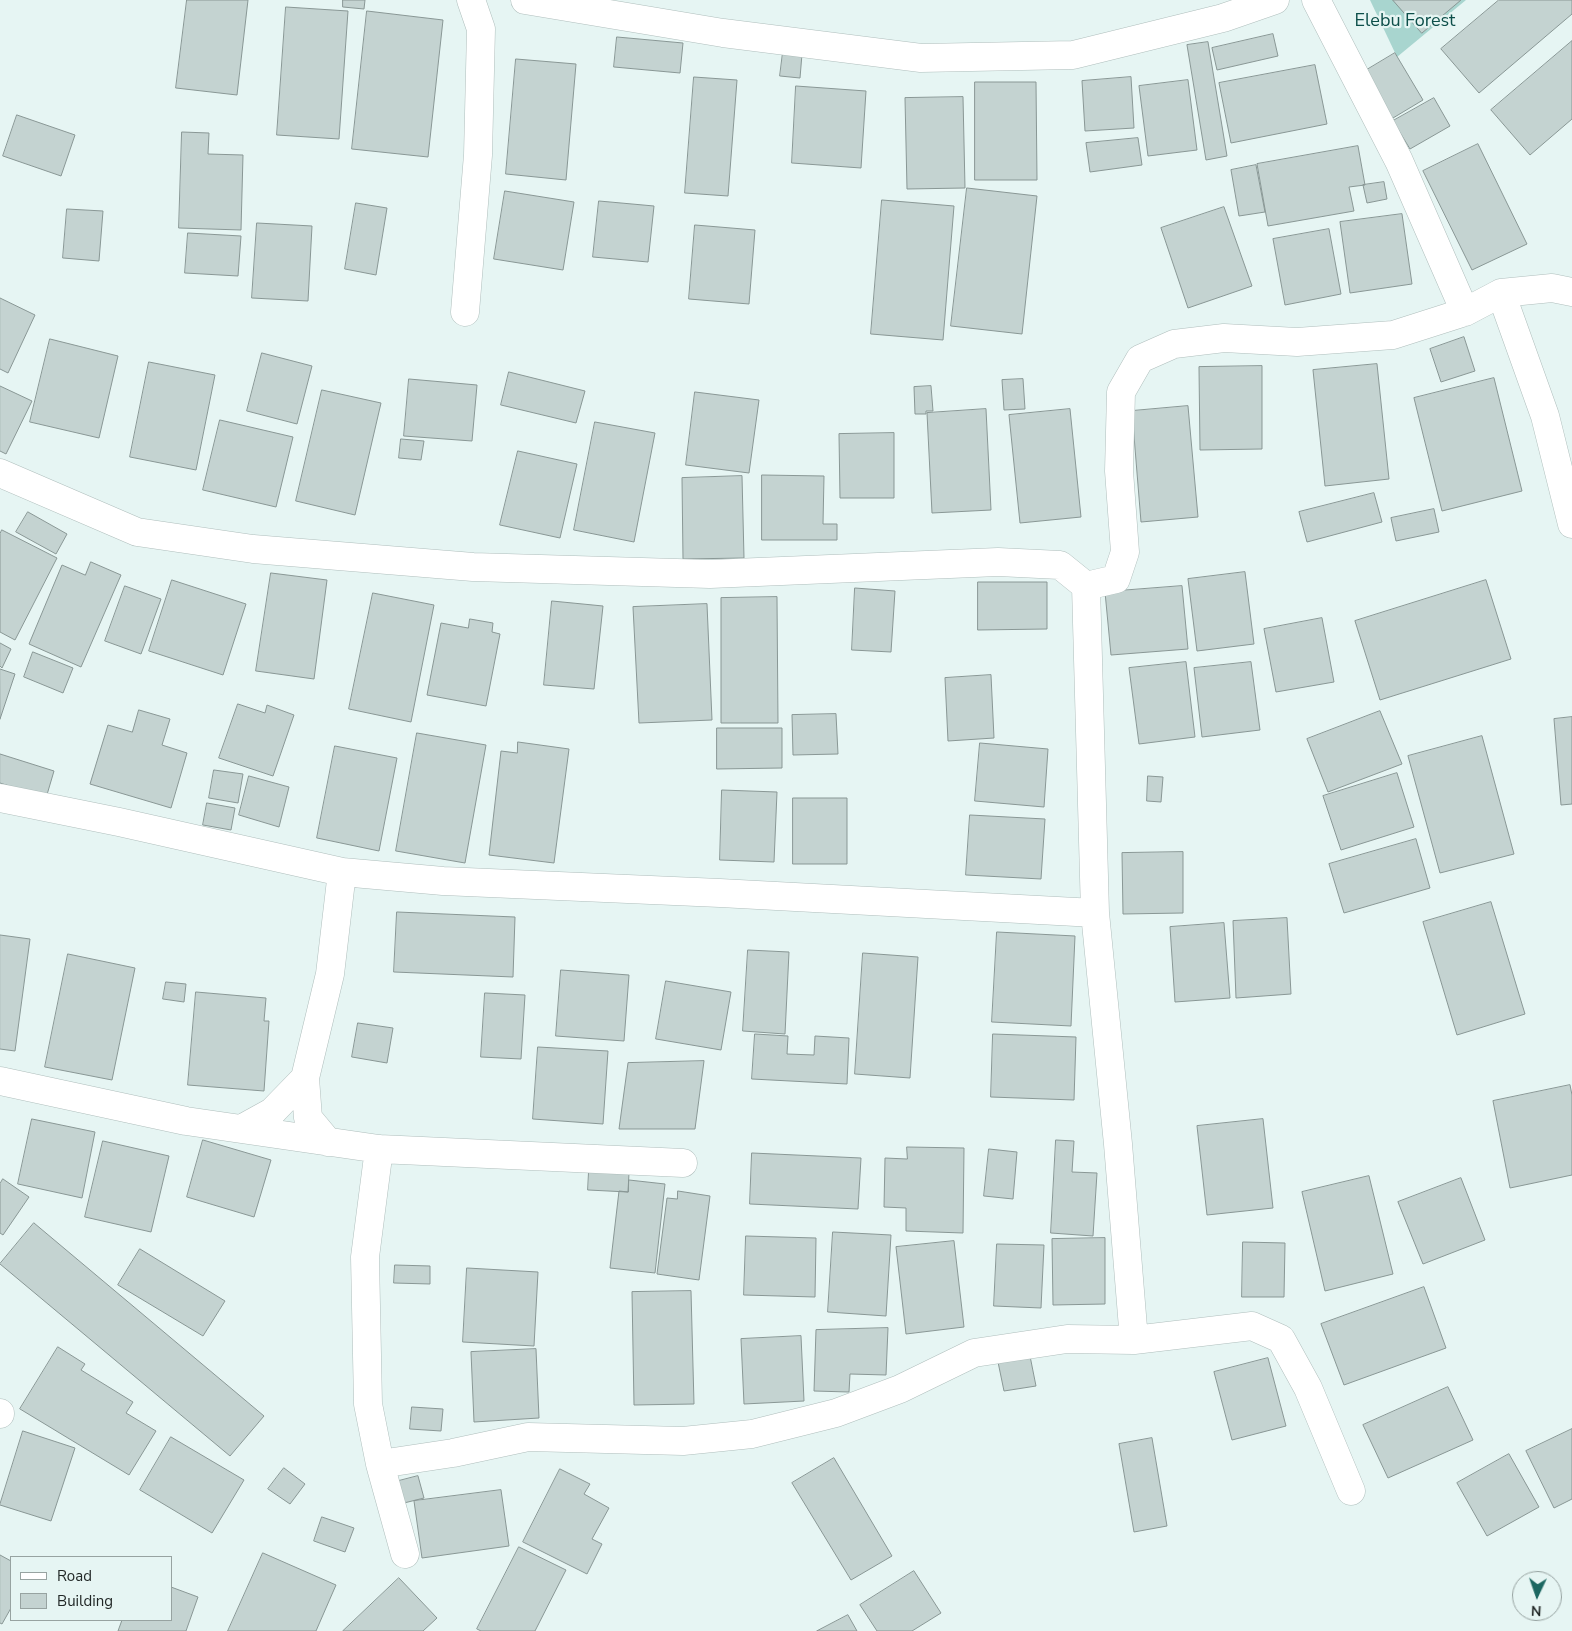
<!DOCTYPE html>
<html>
<head>
<meta charset="utf-8">
<style>
  body { margin:0 }
  #map { position:relative; width:1572px; height:1631px; overflow:hidden; background:#e6f5f3; font-family:"Nunito Sans",sans-serif }
  canvas { display:block }
  .legend { position:absolute; left:10px; top:1556px; width:162px; height:65px; box-sizing:border-box; background:#e6f5f3; border:1px solid #97a3a1; margin:0; padding:6px 9px; list-style:none; font-size:15px; color:#212726 }
  .legend li { display:flex; align-items:center; gap:10px; height:25px }
  .legend b { width:25px; border:1px solid #97a3a1 }
  .north { position:absolute; left:1512px; top:1571px; width:50px; height:50px; box-sizing:border-box; background:#e6f5f3; border:1px solid #97a3a1; border-radius:50%; rotate:183deg; font-size:14px; font-weight:700; line-height:20px; text-align:center; color:#212726 }
  .north::after { content:''; display:block; margin:auto; width:18px; height:22px; background:#1c6761; clip-path:polygon(50% 0,100% 100%,50% 72%,0 100%) }
</style>
</head>
<body>
<div id="map">
<canvas width="1572" height="1631"></canvas>
<ul class="legend">
<li><b style="height:6px;background:#fff"></b>Road</li>
<li><b style="height:14px;background:#c4d3d1"></b>Building</li>
</ul>
<div class="north">N</div>
</div>
<script>
const ctx = document.querySelector('canvas').getContext('2d');
ctx.lineJoin = 'round';
function paint(path, color) {
  ctx.fillStyle = color;
  ctx.fill(path, 'evenodd');
}
function strokePath(path, color, width, dash) {
  ctx.strokeStyle = color;
  ctx.lineWidth = width;
  ctx.lineCap = dash ? 'butt' : 'round';
  ctx.setLineDash(dash || []);
  ctx.stroke(path);
}
function drawText(font, color, halo, rows, align = 'center') {
  ctx.font = font + ' "Nunito Sans",sans-serif';
  ctx.lineWidth = 4.5;
  ctx.setLineDash([]);
  ctx.textBaseline = 'middle';
  ctx.strokeStyle = halo;
  ctx.fillStyle = color;
  for (const [text, x, y, turn = 0] of rows) {
    ctx.save();
    ctx.translate(x, y);
    ctx.rotate((+turn || 0) * Math.PI / 180);
    ctx.textAlign = isNaN(turn) ? turn : align;
    if (halo) ctx.strokeText(text, 0, 0);
    ctx.fillText(text, 0, 0);
    ctx.restore();
  }
}
const green = new Path2D(`
  M 1370,0 L 1466,0 L 1397,57 Z`);
const building = new Path2D(`
  M 187,0 L 248,0 L 237,95 L 176,88 Z
  M 343,0 L 365,0 L 364,9 L 343,7 Z
  M 1393,0 L 1461,0 L 1422,33 Z
  M 1499,0 L 1572,0 L 1572,14 L 1479,93 L 1441,49 Z
  M 286,7 L 348,11 L 339,139 L 277,135 Z
  M 367,11 L 443,20 L 428,157 L 352,149 Z
  M 1273,34 L 1278,56 L 1217,70 L 1212,48 Z
  M 617,37 L 683,43 L 680,73 L 614,67 Z
  M 1572,41 L 1572,119 L 1530,155 L 1491,110 Z
  M 1208,42 L 1227,156 L 1206,160 L 1187,45 Z
  M 783,52 L 802,54 L 800,78 L 780,76 Z
  M 1395,53 L 1423,100 L 1388,121 L 1360,74 Z
  M 516,59 L 576,64 L 566,180 L 506,174 Z
  M 1315,65 L 1327,124 L 1231,143 L 1219,83 Z
  M 694,77 L 737,80 L 728,196 L 685,193 Z
  M 1131,77 L 1134,128 L 1085,131 L 1082,81 Z
  M 1188,80 L 1197,150 L 1148,156 L 1139,86 Z
  M 975,82 L 1036,82 L 1037,180 L 975,180 Z
  M 796,86 L 866,91 L 861,168 L 792,163 Z
  M 963,97 L 965,188 L 907,189 L 905,98 Z
  M 1434,98 L 1450,126 L 1410,149 L 1393,121 Z
  M 17,115 L 75,135 L 61,176 L 3,156 Z
  M 182,132 L 209,133 L 208,154 L 243,155 L 241,230 L 179,228 Z
  M 1138,138 L 1142,165 L 1090,172 L 1086,143 Z
  M 1478,144 L 1527,244 L 1472,270 L 1423,171 Z
  M 1358,146 L 1365,185 L 1349,187 L 1354,211 L 1268,226 L 1257,164 Z
  M 1256,165 L 1265,212 L 1239,216 L 1231,170 Z
  M 1384,182 L 1387,199 L 1367,203 L 1363,185 Z
  M 967,188 L 1037,196 L 1022,334 L 951,326 Z
  M 505,191 L 574,202 L 563,270 L 494,259 Z
  M 882,200 L 954,206 L 943,340 L 871,334 Z
  M 599,201 L 654,206 L 648,262 L 593,257 Z
  M 356,203 L 387,208 L 376,275 L 345,269 Z
  M 1224,207 L 1252,286 L 1188,308 L 1161,228 Z
  M 67,209 L 103,211 L 99,261 L 63,258 Z
  M 1402,214 L 1412,284 L 1350,293 L 1340,222 Z
  M 257,223 L 312,226 L 308,301 L 252,298 Z
  M 695,225 L 755,230 L 749,304 L 689,299 Z
  M 1329,229 L 1341,294 L 1285,305 L 1273,239 Z
  M 188,233 L 241,236 L 238,276 L 185,273 Z
  M 0,298 L 35,315 L 8,373 L 0,369 Z
  M 1464,337 L 1475,371 L 1441,382 L 1430,349 Z
  M 50,339 L 118,356 L 99,438 L 30,422 Z
  M 262,353 L 312,366 L 297,424 L 247,411 Z
  M 149,362 L 215,375 L 196,470 L 130,457 Z
  M 1377,364 L 1389,479 L 1325,486 L 1313,370 Z
  M 1262,366 L 1262,449 L 1200,450 L 1199,367 Z
  M 509,372 L 585,391 L 576,423 L 501,405 Z
  M 1494,378 L 1522,491 L 1442,511 L 1414,398 Z
  M 409,379 L 477,385 L 472,441 L 404,436 Z
  M 1023,379 L 1025,409 L 1004,410 L 1002,380 Z
  M 0,386 L 32,401 L 6,454 L 0,451 Z
  M 931,386 L 933,411 L 926,411 L 926,414 L 915,414 L 914,387 Z
  M 322,390 L 381,403 L 355,515 L 296,501 Z
  M 695,392 L 759,400 L 749,473 L 686,465 Z
  M 1188,406 L 1198,517 L 1141,522 L 1132,411 Z
  M 986,409 L 991,510 L 932,513 L 927,413 Z
  M 1070,409 L 1081,517 L 1020,523 L 1009,415 Z
  M 220,420 L 293,437 L 276,507 L 203,490 Z
  M 595,422 L 655,433 L 634,542 L 574,530 Z
  M 894,433 L 894,498 L 840,498 L 839,434 Z
  M 401,439 L 424,441 L 421,460 L 399,458 Z
  M 518,451 L 577,464 L 560,538 L 500,525 Z
  M 762,475 L 824,476 L 823,524 L 837,524 L 837,540 L 762,540 Z
  M 742,476 L 744,558 L 683,559 L 682,478 Z
  M 1374,493 L 1382,522 L 1307,542 L 1299,512 Z
  M 1434,509 L 1439,532 L 1396,541 L 1391,518 Z
  M 28,512 L 67,534 L 56,554 L 16,532 Z
  M 2,530 L 57,558 L 15,640 L 0,632 L 0,534 Z
  M 91,562 L 121,575 L 81,667 L 29,644 L 62,565 L 85,575 Z
  M 1245,572 L 1254,644 L 1197,651 L 1188,579 Z
  M 271,573 L 327,580 L 314,679 L 256,671 Z
  M 172,580 L 246,604 L 223,675 L 149,651 Z
  M 1486,580 L 1511,659 L 1380,700 L 1355,621 Z
  M 978,582 L 1047,582 L 1047,629 L 978,630 Z
  M 125,586 L 161,599 L 141,654 L 105,641 Z
  M 1182,586 L 1188,649 L 1111,655 L 1105,592 Z
  M 855,588 L 895,591 L 891,652 L 852,650 Z
  M 373,593 L 434,605 L 411,722 L 349,709 Z
  M 777,597 L 778,723 L 721,723 L 721,598 Z
  M 552,601 L 603,606 L 594,689 L 544,685 Z
  M 707,604 L 712,720 L 639,723 L 633,607 Z
  M 1322,618 L 1334,682 L 1276,692 L 1264,629 Z
  M 470,619 L 493,623 L 492,632 L 500,634 L 486,706 L 427,695 L 441,623 L 468,628 Z
  M 0,643 L 11,649 L 2,668 L 0,666 Z
  M 33,652 L 73,668 L 63,693 L 24,677 Z
  M 1186,662 L 1195,737 L 1139,744 L 1129,668 Z
  M 1251,662 L 1260,730 L 1202,737 L 1194,668 Z
  M 0,669 L 15,674 L 0,719 Z
  M 991,675 L 994,738 L 948,741 L 945,678 Z
  M 238,704 L 265,713 L 267,705 L 294,715 L 273,776 L 219,758 Z
  M 139,710 L 170,719 L 162,745 L 187,753 L 171,808 L 90,784 L 108,725 L 132,732 Z
  M 1380,711 L 1402,764 L 1328,792 L 1307,739 Z
  M 836,714 L 838,754 L 793,755 L 792,715 Z
  M 1572,717 L 1572,804 L 1561,805 L 1554,719 Z
  M 717,728 L 782,728 L 782,768 L 717,769 Z
  M 417,733 L 486,745 L 465,863 L 396,851 Z
  M 1482,736 L 1514,854 L 1440,873 L 1408,756 Z
  M 518,742 L 569,749 L 554,863 L 489,855 L 501,751 L 517,753 Z
  M 980,743 L 1048,749 L 1044,807 L 975,801 Z
  M 335,746 L 397,758 L 379,851 L 317,838 Z
  M 0,754 L 54,771 L 46,798 L 0,783 Z
  M 214,770 L 243,774 L 238,803 L 209,798 Z
  M 1397,773 L 1414,827 L 1341,850 L 1323,796 Z
  M 249,776 L 289,787 L 279,827 L 239,815 Z
  M 1148,776 L 1163,777 L 1161,802 L 1147,801 Z
  M 722,790 L 777,792 L 774,862 L 720,860 Z
  M 793,798 L 847,798 L 847,864 L 793,864 Z
  M 207,803 L 235,808 L 231,830 L 203,825 Z
  M 970,815 L 1045,819 L 1041,879 L 966,875 Z
  M 1416,839 L 1430,888 L 1344,913 L 1329,864 Z
  M 1183,852 L 1183,913 L 1123,914 L 1122,853 Z
  M 1491,902 L 1525,1014 L 1457,1035 L 1423,922 Z
  M 397,912 L 515,917 L 513,977 L 394,972 Z
  M 1287,918 L 1291,994 L 1236,998 L 1233,921 Z
  M 1224,923 L 1230,998 L 1175,1002 L 1170,927 Z
  M 997,932 L 1075,936 L 1071,1026 L 992,1022 Z
  M 0,935 L 30,939 L 15,1051 L 0,1049 Z
  M 748,950 L 789,952 L 785,1034 L 743,1031 Z
  M 863,953 L 918,957 L 910,1078 L 855,1074 Z
  M 68,954 L 135,968 L 112,1080 L 45,1067 Z
  M 561,970 L 629,975 L 624,1041 L 556,1036 Z
  M 666,981 L 731,992 L 721,1050 L 656,1039 Z
  M 166,982 L 186,984 L 184,1002 L 163,999 Z
  M 196,992 L 266,998 L 264,1021 L 269,1021 L 264,1091 L 188,1085 Z
  M 485,993 L 525,995 L 521,1059 L 481,1057 Z
  M 358,1023 L 393,1028 L 387,1063 L 352,1057 Z
  M 755,1034 L 788,1036 L 787,1054 L 814,1055 L 815,1036 L 849,1038 L 847,1084 L 752,1079 Z
  M 993,1034 L 1076,1037 L 1074,1100 L 991,1097 Z
  M 538,1047 L 608,1051 L 603,1124 L 533,1119 Z
  M 704,1061 L 695,1129 L 619,1129 L 628,1063 Z
  M 1570,1085 L 1572,1095 L 1572,1175 L 1510,1188 L 1493,1101 Z
  M 32,1119 L 95,1132 L 82,1198 L 18,1184 Z
  M 1263,1119 L 1273,1208 L 1207,1215 L 1197,1126 Z
  M 203,1140 L 271,1160 L 254,1217 L 187,1197 Z
  M 1056,1140 L 1074,1141 L 1072,1172 L 1097,1173 L 1093,1236 L 1051,1233 Z
  M 103,1141 L 169,1156 L 151,1232 L 85,1217 Z
  M 907,1147 L 964,1148 L 963,1233 L 906,1231 L 906,1208 L 884,1207 L 885,1158 L 907,1159 Z
  M 989,1149 L 1017,1152 L 1013,1199 L 984,1196 Z
  M 752,1153 L 861,1158 L 858,1209 L 750,1204 Z
  M 589,1171 L 629,1173 L 628,1192 L 588,1190 Z
  M 1369,1176 L 1393,1274 L 1325,1291 L 1302,1192 Z
  M 1461,1178 L 1485,1240 L 1423,1264 L 1398,1202 Z
  M 3,1179 L 29,1197 L 3,1235 L 0,1233 L 0,1184 Z
  M 629,1180 L 665,1184 L 655,1273 L 610,1268 L 619,1191 L 628,1192 Z
  M 678,1191 L 710,1196 L 699,1280 L 657,1274 L 667,1198 L 677,1199 Z
  M 34,1223 L 264,1416 L 230,1456 L 0,1264 Z
  M 833,1232 L 891,1235 L 886,1316 L 828,1312 Z
  M 746,1236 L 816,1238 L 815,1297 L 744,1295 Z
  M 1105,1238 L 1105,1304 L 1053,1305 L 1052,1239 Z
  M 954,1241 L 964,1327 L 906,1334 L 896,1247 Z
  M 1243,1242 L 1285,1243 L 1284,1297 L 1242,1297 Z
  M 997,1244 L 1044,1245 L 1041,1308 L 994,1306 Z
  M 140,1249 L 225,1301 L 203,1336 L 118,1285 Z
  M 395,1265 L 430,1266 L 430,1284 L 394,1283 Z
  M 467,1268 L 538,1272 L 534,1346 L 463,1342 Z
  M 1424,1287 L 1446,1348 L 1344,1385 L 1321,1324 Z
  M 691,1291 L 694,1404 L 634,1405 L 632,1292 Z
  M 888,1328 L 886,1375 L 850,1374 L 849,1392 L 814,1391 L 816,1330 Z
  M 801,1336 L 804,1401 L 744,1404 L 741,1339 Z
  M 58,1347 L 85,1364 L 81,1370 L 133,1402 L 126,1413 L 156,1431 L 129,1475 L 20,1409 Z
  M 536,1349 L 539,1418 L 474,1422 L 471,1352 Z
  M 1030,1356 L 1036,1386 L 1004,1391 L 998,1362 Z
  M 1268,1358 L 1286,1426 L 1232,1440 L 1214,1372 Z
  M 1448,1387 L 1473,1440 L 1388,1478 L 1363,1425 Z
  M 412,1407 L 443,1409 L 441,1431 L 410,1429 Z
  M 1572,1429 L 1572,1499 L 1554,1508 L 1526,1451 Z
  M 23,1431 L 75,1448 L 51,1521 L 0,1505 Z
  M 171,1437 L 244,1480 L 212,1533 L 140,1490 Z
  M 1152,1438 L 1167,1526 L 1134,1532 L 1119,1444 Z
  M 1509,1454 L 1539,1507 L 1487,1536 L 1457,1483 Z
  M 834,1458 L 892,1556 L 851,1580 L 792,1483 Z
  M 284,1468 L 305,1484 L 290,1504 L 268,1489 Z
  M 560,1469 L 590,1484 L 584,1494 L 609,1508 L 592,1539 L 602,1544 L 587,1574 L 523,1542 Z
  M 418,1476 L 424,1498 L 396,1505 L 391,1483 Z
  M 501,1490 L 509,1546 L 422,1558 L 414,1501 Z
  M 322,1517 L 354,1528 L 345,1552 L 314,1541 Z
  M 519,1547 L 566,1570 L 535,1631 L 481,1631 L 477,1629 Z
  M 263,1553 L 336,1585 L 316,1631 L 228,1631 Z
  M 0,1555 L 11,1561 L 11,1608 L 2,1624 L 0,1623 Z
  M 914,1571 L 941,1613 L 912,1631 L 877,1631 L 860,1605 Z
  M 399,1578 L 437,1618 L 423,1631 L 343,1631 Z
  M 171,1587 L 198,1597 L 186,1631 L 118,1631 L 122,1620 L 171,1620 Z
  M 848,1615 L 857,1631 L 817,1631 Z`);
const minor = new Path2D(`
  M 525,0 L 723,33 L 921,58 L 1073,55 L 1223,18 L 1275,0
  M 1316,0 L 1399,161 L 1465,312
  M 1501,293 L 1545,416 L 1572,524
  M 465,312 L 478,155 L 481,29 L 471,0
  M 0,473 L 137,532 L 253,549 L 473,567 L 710,574 L 998,562 L 1060,565 L 1086,586 L 1095,913 L 1118,1144 L 1134,1340
  M 1086,586 L 1116,579 L 1125,552 L 1119,471 L 1121,392 L 1140,359 L 1174,344 L 1224,338 L 1297,342 L 1393,335 L 1465,312 L 1501,293 L 1552,288 L 1572,292
  M 0,798 L 119,822 L 342,872 L 443,881 L 720,893 L 1095,913
  M 0,1081 L 186,1121 L 379,1149 L 683,1163
  M 243,1128 L 272,1112 L 305,1078
  M 328,1142 L 308,1118 L 305,1078 L 330,974 L 342,872
  M 379,1149 L 365,1257 L 368,1404 L 380,1464 L 405,1554
  M 0,1414 L 0,1413
  M 380,1464 L 453,1453 L 528,1437 L 683,1441 L 752,1434 L 836,1413 L 900,1389 L 974,1353 L 1067,1339 L 1134,1340 L 1252,1326 L 1281,1339 L 1308,1388 L 1351,1491`);
const parkNames = [
  ["Elebu Forest",1405,22]
];
paint(green, '#a8d5cf');
paint(building, '#c4d3d1');
strokePath(building, '#899795', 1);
strokePath(minor, '#afbebc', 29);
strokePath(minor, '#fff', 28);
drawText('18px', '#0d4f4a', '#e6f5f3', parkNames);
</script>
</body>
</html>
